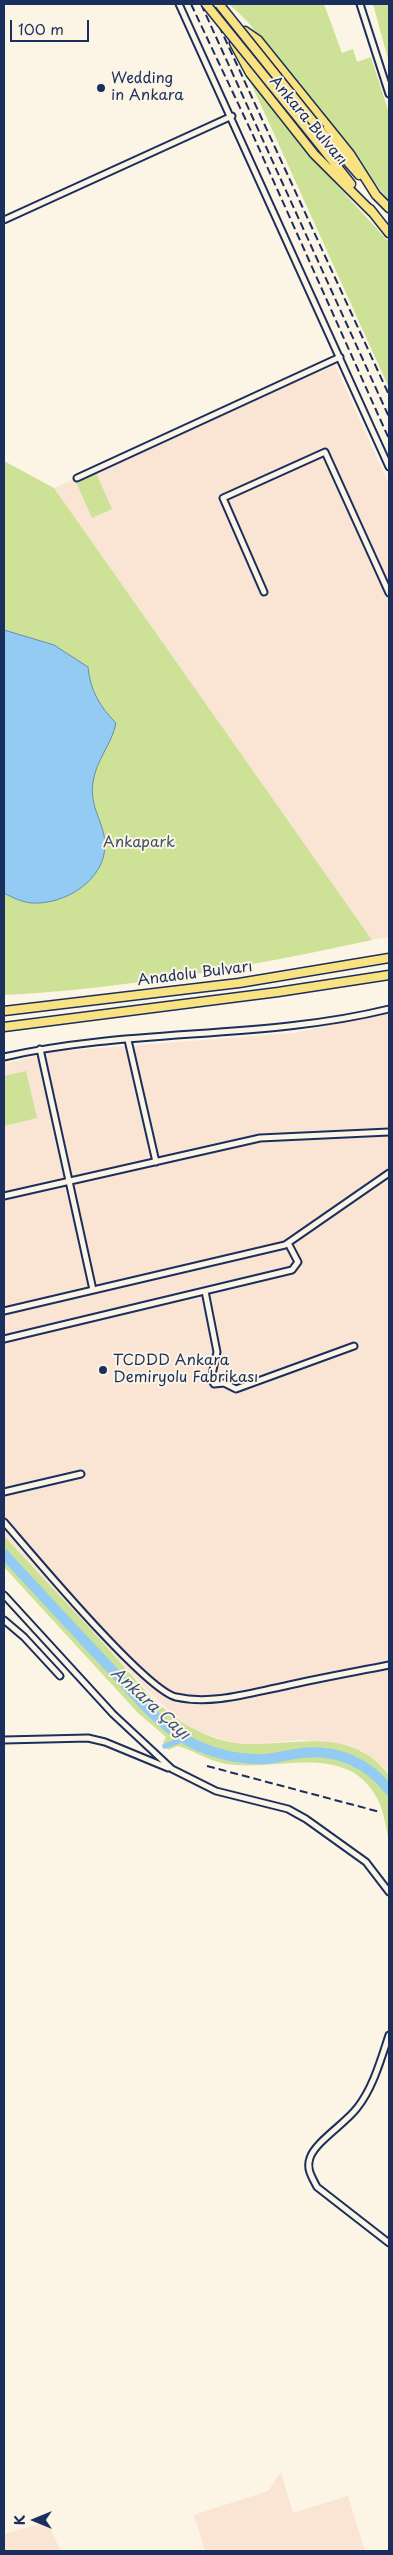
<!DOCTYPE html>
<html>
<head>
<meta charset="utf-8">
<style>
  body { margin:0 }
  #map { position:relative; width:393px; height:2555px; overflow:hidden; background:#fcf5e5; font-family:"Playpen Sans",sans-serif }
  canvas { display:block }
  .frame { position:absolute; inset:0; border:5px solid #1b2f5e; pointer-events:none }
  .north { position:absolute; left:10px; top:2495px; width:50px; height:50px; -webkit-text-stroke:4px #fcf5e5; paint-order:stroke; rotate:270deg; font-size:14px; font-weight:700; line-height:20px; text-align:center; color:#1b2f5e }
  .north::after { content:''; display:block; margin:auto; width:18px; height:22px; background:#1b2f5e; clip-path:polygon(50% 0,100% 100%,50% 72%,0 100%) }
  .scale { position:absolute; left:10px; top:20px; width:79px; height:22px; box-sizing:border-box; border:2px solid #1b2f5e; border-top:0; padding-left:6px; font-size:15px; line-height:18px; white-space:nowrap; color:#1b2f5e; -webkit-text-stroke:4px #fcf5e5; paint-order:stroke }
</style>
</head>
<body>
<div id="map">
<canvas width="393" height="2555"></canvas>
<div class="frame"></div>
<div class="north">K</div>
<div class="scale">100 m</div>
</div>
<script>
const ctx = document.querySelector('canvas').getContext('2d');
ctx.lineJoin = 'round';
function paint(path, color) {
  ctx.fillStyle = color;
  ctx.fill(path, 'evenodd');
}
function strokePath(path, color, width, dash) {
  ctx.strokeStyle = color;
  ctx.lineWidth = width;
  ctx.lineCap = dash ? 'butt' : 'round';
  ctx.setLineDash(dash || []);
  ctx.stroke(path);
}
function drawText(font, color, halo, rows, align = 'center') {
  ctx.font = font + ' "Playpen Sans",sans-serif';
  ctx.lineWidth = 4;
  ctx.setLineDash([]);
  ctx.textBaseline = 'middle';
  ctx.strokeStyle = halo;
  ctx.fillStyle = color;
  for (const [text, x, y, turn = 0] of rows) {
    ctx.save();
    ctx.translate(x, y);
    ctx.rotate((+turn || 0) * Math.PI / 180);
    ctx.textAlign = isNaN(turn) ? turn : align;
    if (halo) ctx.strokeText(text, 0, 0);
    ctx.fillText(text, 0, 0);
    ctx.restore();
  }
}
const built = new Path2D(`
  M 335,365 L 389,484 L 389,937 L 372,940 L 54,488 Z
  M 389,1013 L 389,1775 L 383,1767 L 364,1752 L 349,1745 L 301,1740 L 253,1744 L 235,1743 L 196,1731 L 179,1720 L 143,1686 L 4,1536 L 4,1064 L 50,1052 L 293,1033 Z
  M 281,2472 L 293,2513 L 348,2496 L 365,2551 L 205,2551 L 194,2515 L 268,2491 Z
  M 47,2522 L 61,2551 L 4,2551 L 4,2534 Z`);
const green = new Path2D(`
  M 229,4 L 324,4 L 342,53 L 353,49 L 357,62 L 371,57 L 389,113 L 389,201 L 288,72 L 247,21 Z
  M 373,4 L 389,4 L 389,63 Z
  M 250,81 L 335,183 L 389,242 L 389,388 Z
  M 4,461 L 54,488 L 372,940 C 253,966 125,989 4,995 Z
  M 96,473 L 112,509 L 92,518 L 76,482 Z
  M 26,1071 L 37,1118 L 4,1126 L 4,1076 Z
  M 4,1536 C 37,1572 71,1607 104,1644 C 132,1674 160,1714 198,1731 C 215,1739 234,1745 253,1744 C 303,1744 352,1728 389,1775 L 389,1842 C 386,1828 384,1811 377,1798 C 348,1744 284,1769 235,1765 C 214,1764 197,1752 178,1746 L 168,1750 L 163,1742 L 166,1737 L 138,1713 L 4,1567 Z`);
const water = new Path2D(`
  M 4,630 L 54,645 L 88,667 C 90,690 100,707 116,723 C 112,744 96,760 93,782 C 89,808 105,823 105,845 C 105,880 65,905 32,903 C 22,902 13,898 4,893 Z`);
const canal = new Path2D(`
  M 165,1746 L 184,1739`);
const river = new Path2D(`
  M 4,1554 C 40,1593 76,1632 113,1671 C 138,1698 164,1731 198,1746 C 219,1755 243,1760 265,1759 C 278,1758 290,1754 303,1753 C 336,1749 369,1763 389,1790`);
const minor = new Path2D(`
  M 179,4 L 389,467
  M 360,4 L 389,94
  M 4,220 L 232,116
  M 77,478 L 340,357
  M 264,592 L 223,498 L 325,452 L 389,593
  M 128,1040 L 156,1162
  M 40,1049 L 93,1290
  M 4,1057 C 130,1028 263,1040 389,1009
  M 4,1196 L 260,1138 L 389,1132
  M 205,1291 L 217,1352 L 211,1379 L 214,1384 L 224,1383 L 236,1389 L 354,1346
  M 4,1311 L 285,1245 L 389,1173
  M 4,1339 L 292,1270 L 298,1262 L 288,1243
  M 4,1492 L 81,1474
  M 4,1522 C 31,1553 145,1690 176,1697 C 212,1705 250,1693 285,1686 C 320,1678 354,1672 389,1665
  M 4,1595 L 113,1714 L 172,1769 L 216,1791 L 288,1809 L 306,1819 L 366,1862 L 389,1892
  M 4,1620 L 24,1637 L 60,1676
  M 4,1740 L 88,1738 L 105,1742 L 168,1768
  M 389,2035 C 381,2059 373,2088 357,2108 C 346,2123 315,2142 310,2158 C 306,2169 312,2177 317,2187 L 389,2243`);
const primary = new Path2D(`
  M 320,130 L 359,175
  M 312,135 L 351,184
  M 370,209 L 389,233
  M 372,212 L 314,154 L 250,73 L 234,43 L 235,36 L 245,31 L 258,40 L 350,154 L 376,195 L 389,208
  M 4,1011 L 239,983 L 389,958
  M 4,1027 L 278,992 L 389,975`);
const rail = new Path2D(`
  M 191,4 L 252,133 L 389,439
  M 201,4 L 389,417
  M 209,4 L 389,395
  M 207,1766 L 380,1812`);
const primaryBridge = new Path2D(`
  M 206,4 L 312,135
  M 219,4 L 320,130`);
const markers = [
  [101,88,5,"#1b2f5e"],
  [103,1370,5,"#1b2f5e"]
];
const poiNames = [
  ["Wedding",111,79],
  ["in Ankara",111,96],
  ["TCDDD Ankara",113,1361],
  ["Demiryolu Fabrikası",113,1378]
];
const streetNames = [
  ["Ankara Bulvarı",308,121,50],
  ["Anadolu Bulvarı",195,974,-7]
];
const parkNames = [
  ["Ankapark",139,843]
];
const waterNames = [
  ["Ankara Çayı",150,1704,42]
];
paint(built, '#fae4d4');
paint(green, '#cde296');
paint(water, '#94cbf2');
strokePath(water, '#648db7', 1);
strokePath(canal, '#94cbf2', 5.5);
strokePath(river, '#94cbf2', 10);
strokePath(minor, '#1b2f5e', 9);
strokePath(primary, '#1b2f5e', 11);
strokePath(minor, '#fcf5e5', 5);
strokePath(primary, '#f8e281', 8);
strokePath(rail, '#1b2f5e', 2, [8, 4]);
strokePath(primaryBridge, '#1b2f5e', 11, []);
strokePath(primaryBridge, '#f8e281', 8);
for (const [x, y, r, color] of markers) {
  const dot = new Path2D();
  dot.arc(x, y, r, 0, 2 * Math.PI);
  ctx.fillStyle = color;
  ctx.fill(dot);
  strokePath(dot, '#fcf5e5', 2);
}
drawText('15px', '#1b2f5e', '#fcf5e5', poiNames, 'left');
drawText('15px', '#1b2f5e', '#fcf5e5', streetNames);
drawText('15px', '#3f5369', '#fcf5e5', parkNames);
drawText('italic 16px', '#395683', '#fcf5e5', waterNames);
</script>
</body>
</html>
